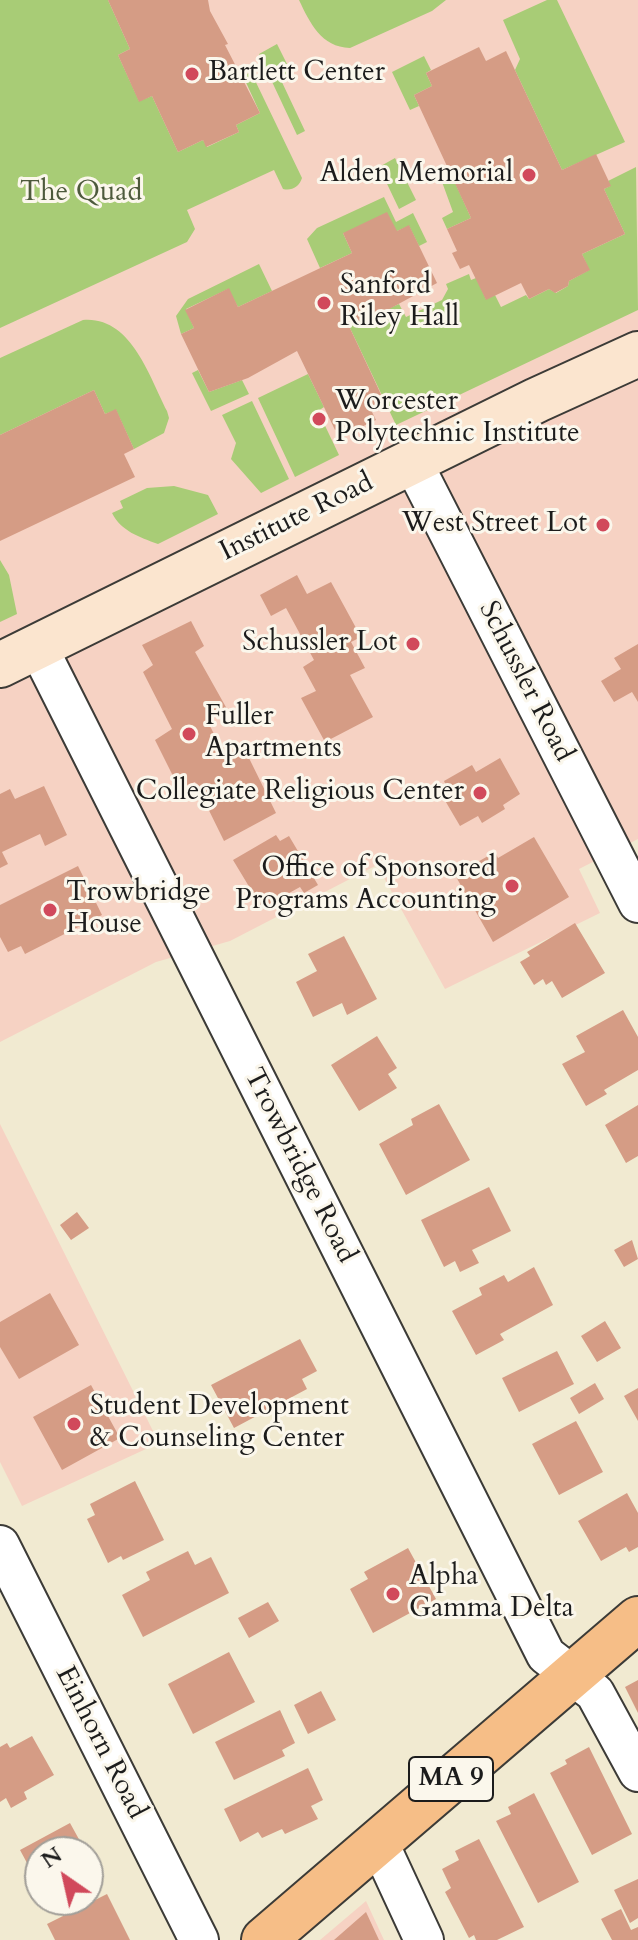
<!DOCTYPE html>
<html>
<head>
<meta charset="utf-8">
<style>
  body { margin:0 }
  #map { position:relative; width:638px; height:1940px; overflow:hidden; background:#f1ead1; font-family:Cardo,serif }
  canvas { display:block }
  .north { position:absolute; left:24px; top:1836px; width:80px; height:80px; box-sizing:border-box; background:#fbf7ec; border:2px solid #a29f99; border-radius:50%; rotate:326deg; font-size:22px; font-weight:700; line-height:32px; text-align:center; color:#1c1c1c }
  .north::after { content:''; display:block; margin:auto; width:28px; height:36px; background:#d1495b; clip-path:polygon(50% 0,100% 100%,50% 72%,0 100%) }
</style>
</head>
<body>
<div id="map">
<canvas width="638" height="1940"></canvas>
<div class="north">N</div>
</div>
<script>
const ctx = document.querySelector('canvas').getContext('2d');
ctx.lineJoin = 'round';
function paint(path, color) {
  ctx.fillStyle = color;
  ctx.fill(path, 'evenodd');
}
function strokePath(path, color, width, dash) {
  ctx.strokeStyle = color;
  ctx.lineWidth = width;
  ctx.lineCap = dash ? 'butt' : 'round';
  ctx.setLineDash(dash || []);
  ctx.stroke(path);
}
function drawText(font, color, halo, rows, align = 'center') {
  ctx.font = font + ' Cardo,serif';
  ctx.lineWidth = 6;
  ctx.setLineDash([]);
  ctx.textBaseline = 'middle';
  ctx.strokeStyle = halo;
  ctx.fillStyle = color;
  for (const [text, x, y, turn = 0] of rows) {
    ctx.save();
    ctx.translate(x, y);
    ctx.rotate((+turn || 0) * Math.PI / 180);
    ctx.textAlign = isNaN(turn) ? turn : align;
    if (halo) ctx.strokeText(text, 0, 0);
    ctx.fillText(text, 0, 0);
    ctx.restore();
  }
}
const built = new Path2D(`
  M 0,0 L 638,0 L 638,839 L 579,869 L 600,913 L 445,989 L 377,865 L 230,941 L 156,962 L 0,1042 Z
  M 0,1124 L 159,1443 L 22,1506 L 0,1462 Z
  M 366,1901 L 384,1940 L 320,1940 Z`);
const green = new Path2D(`
  M 0,0 L 108,0 L 130,49 L 118,55 L 139,101 L 152,96 L 178,152 L 203,140 L 207,147 L 239,132 L 236,125 L 260,113 L 243,76 L 251,72 L 302,178 C 299,187 292,191 283,189 L 274,170 L 187,210 L 195,229 L 187,242 L 0,328 Z
  M 299,0 L 446,0 L 432,11 L 350,48 C 321,47 310,23 299,0 Z
  M 547,0 L 557,0 L 625,142 L 562,170 L 515,70 L 520,59 L 503,20 Z
  M 277,44 L 291,72 L 280,78 L 305,131 L 297,135 L 259,54 Z
  M 424,56 L 431,70 L 426,73 L 432,86 L 414,95 L 419,106 L 410,110 L 392,72 Z
  M 395,158 L 416,200 L 399,209 L 379,167 Z
  M 448,167 L 471,218 L 447,229 L 442,218 L 453,212 L 438,171 Z
  M 636,167 L 638,310 L 396,425 L 349,326 L 399,304 L 406,317 L 442,300 L 448,289 L 446,284 L 469,274 L 471,280 L 476,278 L 486,299 L 495,295 L 501,307 L 526,295 L 529,299 L 549,289 L 556,293 L 568,286 L 569,281 L 589,270 L 582,254 L 625,234 L 604,189 L 610,186 L 608,181 Z
  M 384,197 L 396,222 L 413,213 L 427,242 L 419,246 L 409,226 L 397,231 L 343,233 L 352,253 L 320,268 L 307,239 L 317,228 Z
  M 259,264 L 272,291 L 238,307 L 228,289 L 186,309 L 194,328 L 181,334 L 176,316 L 188,299 Z
  M 83,320 C 131,316 149,376 167,411 L 169,418 L 164,433 L 134,449 L 116,410 L 105,414 L 94,390 L 0,435 L 0,358 Z
  M 198,370 L 209,392 L 242,380 L 249,394 L 211,411 L 192,373 Z
  M 308,374 L 324,407 L 318,411 L 339,455 L 295,477 L 258,398 Z
  M 252,401 L 289,479 L 261,493 L 231,459 L 236,443 L 222,415 Z
  M 174,486 L 208,495 L 218,514 L 158,544 C 139,537 121,531 112,513 L 123,508 L 120,501 L 147,488 Z
  M 0,560 L 9,575 L 17,614 L 0,622 Z`);
const building = new Path2D(`
  M 108,0 L 208,0 L 210,11 L 228,44 L 225,45 L 260,113 L 236,125 L 239,132 L 206,147 L 203,140 L 178,152 L 152,96 L 139,102 L 118,55 L 130,49 Z
  M 479,47 L 486,61 L 506,51 L 562,170 L 596,154 L 611,186 L 604,189 L 625,234 L 582,254 L 590,270 L 569,281 L 568,286 L 555,293 L 549,289 L 529,299 L 521,283 L 486,300 L 469,265 L 460,269 L 452,253 L 457,251 L 447,229 L 471,218 L 414,95 L 432,86 L 426,73 Z
  M 387,212 L 397,231 L 409,225 L 437,283 L 382,313 L 349,326 L 386,405 L 372,412 L 376,420 L 353,431 L 349,423 L 335,430 L 297,351 L 248,378 L 209,392 L 181,334 L 194,328 L 185,310 L 229,288 L 238,307 L 352,253 L 343,233 Z
  M 94,390 L 105,414 L 116,409 L 134,449 L 124,454 L 135,477 L 0,541 L 0,435 Z
  M 297,575 L 307,594 L 331,582 L 361,637 L 351,642 L 365,668 L 350,675 L 373,717 L 325,742 L 301,698 L 316,691 L 303,667 L 314,660 L 286,608 L 271,616 L 260,595 Z
  M 191,621 L 204,646 L 195,652 L 227,709 L 207,720 L 227,760 L 247,754 L 276,813 L 224,841 L 195,782 L 179,788 L 155,740 L 172,729 L 143,672 L 153,665 L 142,645 Z
  M 638,644 L 638,702 L 632,692 L 614,702 L 601,681 L 621,669 L 614,658 Z
  M 500,758 L 520,794 L 503,805 L 505,809 L 482,823 L 478,816 L 460,826 L 440,792 L 447,788 L 444,781 L 472,765 L 476,772 Z
  M 44,786 L 67,835 L 45,846 L 40,834 L 2,852 L 8,864 L 0,868 L 0,794 L 10,789 L 15,799 Z
  M 276,835 L 280,841 L 289,836 L 318,885 L 304,893 L 300,887 L 262,908 L 233,860 Z
  M 534,837 L 569,897 L 493,942 L 455,875 L 495,852 L 498,858 Z
  M 78,866 L 102,915 L 25,954 L 21,946 L 8,952 L 0,937 L 0,905 Z
  M 575,923 L 605,973 L 562,998 L 552,981 L 546,985 L 543,979 L 534,985 L 520,962 L 530,956 L 527,952 Z
  M 344,936 L 377,999 L 347,1015 L 342,1003 L 313,1017 L 296,982 L 317,971 L 308,954 Z
  M 623,1010 L 638,1037 L 638,1070 L 604,1090 L 607,1094 L 586,1106 L 562,1064 L 585,1052 L 576,1036 Z
  M 377,1036 L 397,1068 L 388,1074 L 397,1088 L 359,1111 L 331,1065 Z
  M 439,1104 L 470,1160 L 406,1195 L 379,1144 L 413,1125 L 411,1119 Z
  M 638,1105 L 638,1156 L 626,1163 L 605,1125 Z
  M 489,1187 L 511,1231 L 472,1250 L 479,1263 L 460,1272 L 455,1261 L 444,1267 L 421,1220 Z
  M 77,1212 L 89,1228 L 71,1240 L 60,1225 Z
  M 632,1240 L 638,1259 L 624,1267 L 614,1250 Z
  M 534,1267 L 553,1305 L 500,1334 L 504,1340 L 476,1355 L 452,1311 L 482,1295 L 479,1288 L 504,1275 L 508,1282 Z
  M 50,1293 L 79,1345 L 19,1379 L 0,1347 L 0,1322 Z
  M 605,1321 L 621,1348 L 597,1362 L 581,1336 Z
  M 300,1339 L 317,1371 L 302,1379 L 307,1389 L 234,1428 L 211,1385 Z
  M 557,1351 L 574,1384 L 519,1412 L 502,1378 Z
  M 595,1383 L 604,1399 L 579,1414 L 570,1398 Z
  M 91,1385 L 120,1438 L 62,1470 L 33,1417 Z
  M 638,1388 L 638,1421 L 624,1396 Z
  M 576,1421 L 603,1472 L 559,1495 L 532,1444 Z
  M 135,1481 L 164,1540 L 123,1560 L 121,1556 L 108,1563 L 87,1519 L 95,1515 L 90,1504 Z
  M 627,1493 L 638,1513 L 638,1547 L 629,1552 L 626,1547 L 601,1561 L 578,1521 Z
  M 408,1548 L 436,1599 L 373,1633 L 350,1589 L 368,1579 L 364,1572 Z
  M 188,1551 L 195,1565 L 211,1557 L 229,1593 L 143,1637 L 122,1595 L 150,1580 L 146,1572 Z
  M 268,1602 L 279,1621 L 249,1638 L 238,1618 Z
  M 229,1652 L 255,1702 L 193,1734 L 168,1684 Z
  M 638,1680 L 638,1713 L 625,1687 Z
  M 321,1691 L 336,1720 L 308,1734 L 294,1705 Z
  M 280,1710 L 295,1743 L 282,1750 L 285,1756 L 234,1780 L 215,1742 Z
  M 32,1736 L 54,1775 L 24,1792 L 27,1799 L 11,1808 L 6,1798 L 0,1802 L 0,1747 L 7,1743 L 10,1748 Z
  M 589,1747 L 632,1834 L 592,1855 L 550,1773 L 567,1764 L 565,1760 Z
  M 308,1768 L 323,1800 L 311,1806 L 318,1819 L 285,1834 L 282,1829 L 262,1838 L 258,1832 L 240,1842 L 224,1809 Z
  M 534,1793 L 579,1882 L 538,1903 L 496,1821 L 511,1814 L 508,1807 Z
  M 70,1823 L 86,1852 L 40,1852 L 40,1887 L 20,1850 Z
  M 479,1839 L 524,1927 L 497,1940 L 476,1940 L 474,1935 L 469,1938 L 445,1892 L 451,1888 L 442,1869 L 459,1860 L 455,1851 Z
  M 638,1879 L 638,1918 L 630,1923 L 614,1890 Z
  M 107,1894 L 130,1940 L 55,1940 L 47,1924 Z
  M 621,1909 L 631,1930 L 638,1927 L 638,1940 L 612,1940 L 601,1919 Z
  M 366,1912 L 379,1940 L 334,1940 Z`);
const street = new Path2D(`
  M 412,461 L 638,903
  M 38,647 L 546,1655 L 595,1693 L 638,1772
  M 0,1545 L 199,1940
  M 378,1841 L 424,1940`);
const secondary = new Path2D(`
  M 0,665 L 537,400 L 638,354`);
const highway = new Path2D(`
  M 264,1940 L 638,1619`);
const markers = [
  [192,74,8,"#d1495b"],
  [529,175,8,"#d1495b"],
  [324,303,8,"#d1495b"],
  [319,419,8,"#d1495b"],
  [603,525,8,"#d1495b"],
  [413,644,8,"#d1495b"],
  [189,734,8,"#d1495b"],
  [480,793,8,"#d1495b"],
  [512,886,8,"#d1495b"],
  [50,910,8,"#d1495b"],
  [74,1424,8,"#d1495b"],
  [393,1594,8,"#d1495b"]
];
const shields = [
  [451,1779,84]
];
const shieldNames = [
  ["MA 9",451,1779]
];
const poiNames = [
  ["Bartlett Center",208,74],
  ["Alden Memorial",513,175,"right"],
  ["Sanford",340,287],
  ["Riley Hall",340,319],
  ["Worcester",335,403],
  ["Polytechnic Institute",335,435],
  ["West Street Lot",587,525,"right"],
  ["Schussler Lot",397,644,"right"],
  ["Fuller",205,718],
  ["Apartments",205,750],
  ["Collegiate Religious Center",464,793,"right"],
  ["Office of Sponsored",496,870,"right"],
  ["Programs Accounting",496,902,"right"],
  ["Trowbridge",66,894],
  ["House",66,926],
  ["Student Development",90,1408],
  ["& Counseling Center",90,1440],
  ["Alpha",409,1578],
  ["Gamma Delta",409,1610]
];
const parkNames = [
  ["The Quad",81,194]
];
const streetNames = [
  ["Institute Road",297,518,-26],
  ["Schussler Road",525,682,63],
  ["Trowbridge Road",299,1166,63],
  ["Einhorn Road",100,1743,63]
];
paint(built, '#f6d2c3');
paint(green, '#a8cc76');
paint(building, '#d59c85');
strokePath(street, '#3c3b37', 42);
strokePath(secondary, '#3c3b37', 48);
strokePath(highway, '#3c3b37', 48);
strokePath(street, '#fff', 38);
strokePath(secondary, '#fbe5cf', 44);
strokePath(highway, '#f6be87', 44);
for (const [x, y, r, color] of markers) {
  const dot = new Path2D();
  dot.arc(x, y, r, 0, 2 * Math.PI);
  ctx.fillStyle = color;
  ctx.fill(dot);
  strokePath(dot, '#fbf7ec', 3);
}
for (const [x, y, w] of shields) {
  const box = new Path2D();
  box.roundRect(x - w / 2, y - 22, w, 44, 6);
  ctx.fillStyle = '#fbf7ec';
  ctx.fill(box);
  strokePath(box, '#1c1c1c', 2);
}
drawText('bold 26px', '#1c1c1c', null, shieldNames);
drawText('28px', '#1c1c1c', '#fbf7ec', poiNames, 'left');
drawText('28px', '#4d5a3c', '#fbf7ec', parkNames);
drawText('28px', '#1c1c1c', '#fbf7ec', streetNames);
</script>
</body>
</html>
